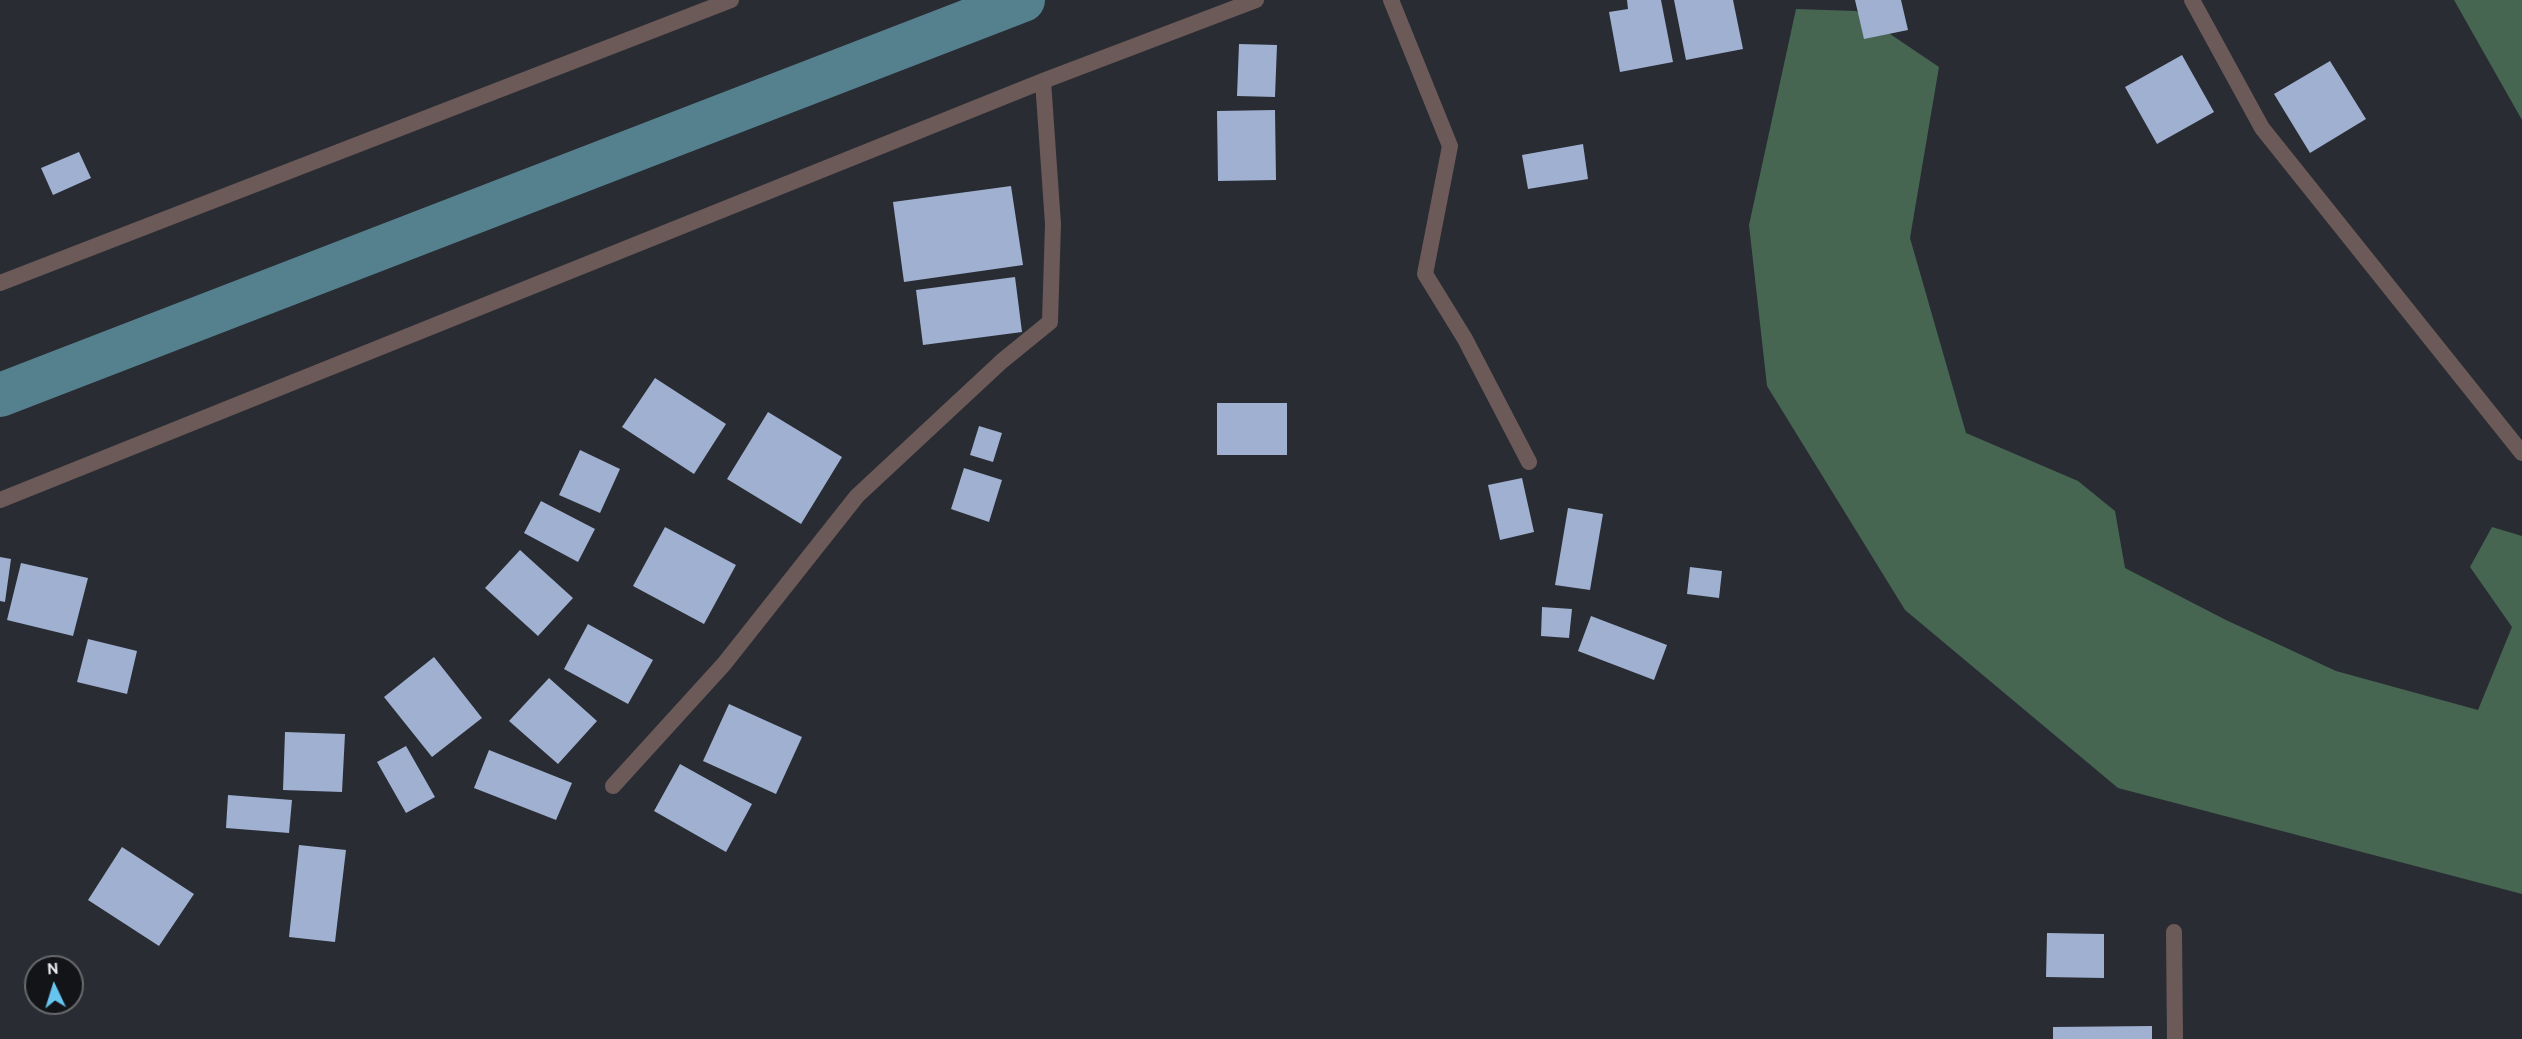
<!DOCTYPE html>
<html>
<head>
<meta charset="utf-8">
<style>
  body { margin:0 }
  #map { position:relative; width:2522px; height:1039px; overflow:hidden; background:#292c33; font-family:Cabin,sans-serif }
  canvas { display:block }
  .north { position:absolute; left:24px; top:955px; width:60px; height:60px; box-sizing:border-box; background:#131417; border:2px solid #686a6d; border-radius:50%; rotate:356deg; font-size:16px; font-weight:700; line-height:24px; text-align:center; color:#e8ebef }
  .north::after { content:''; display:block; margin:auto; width:21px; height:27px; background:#66c4ef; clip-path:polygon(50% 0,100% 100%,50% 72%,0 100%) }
</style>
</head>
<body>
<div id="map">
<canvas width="2522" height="1039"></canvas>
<div class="north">N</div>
</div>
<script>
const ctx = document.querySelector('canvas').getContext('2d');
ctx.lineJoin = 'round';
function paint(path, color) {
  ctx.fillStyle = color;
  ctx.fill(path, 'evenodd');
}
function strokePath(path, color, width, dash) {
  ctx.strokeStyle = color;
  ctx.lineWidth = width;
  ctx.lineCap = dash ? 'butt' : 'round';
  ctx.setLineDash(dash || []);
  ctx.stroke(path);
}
const forest = new Path2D(`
  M 2454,0 L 2522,0 L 2522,120 Z
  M 1796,9 L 1856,11 L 1939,67 L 1910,238 L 1966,433 L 2078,481 L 2115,511 L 2125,568 L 2226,620 L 2336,671 L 2478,710 L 2512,627 L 2470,567 L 2492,527 L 2522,536 L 2522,894 L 2118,788 L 1905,610 L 1767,386 L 1749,225 Z`);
const canal = new Path2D(`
  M 0,395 L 1023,0`);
const building = new Path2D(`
  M 1627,0 L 1661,0 L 1673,62 L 1620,72 L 1609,12 L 1628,9 Z
  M 1674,0 L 1733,0 L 1743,49 L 1686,60 Z
  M 1855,0 L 1901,0 L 1908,30 L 1864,39 Z
  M 1239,44 L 1277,45 L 1275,97 L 1237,96 Z
  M 2182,55 L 2214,112 L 2157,144 L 2125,87 Z
  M 2330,61 L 2366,119 L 2310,153 L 2274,94 Z
  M 1275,110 L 1276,180 L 1218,181 L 1217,111 Z
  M 1583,144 L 1588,179 L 1528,189 L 1522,155 Z
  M 79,152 L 91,178 L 53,195 L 41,168 Z
  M 1011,186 L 1023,265 L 904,282 L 893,202 Z
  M 1015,277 L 1022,332 L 923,345 L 916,290 Z
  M 655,378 L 726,424 L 694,474 L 622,427 Z
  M 1217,403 L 1287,403 L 1287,455 L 1217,455 Z
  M 768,412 L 842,457 L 801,524 L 727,479 Z
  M 979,426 L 1002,433 L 993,462 L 970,455 Z
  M 580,450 L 620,469 L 600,513 L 559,495 Z
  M 964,468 L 1002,480 L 989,522 L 951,509 Z
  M 1522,478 L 1534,532 L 1500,540 L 1488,485 Z
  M 541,501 L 595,529 L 578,562 L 524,533 Z
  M 1568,508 L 1603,514 L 1590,590 L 1555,585 Z
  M 665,527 L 736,565 L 704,624 L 633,586 Z
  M 520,550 L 573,598 L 538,636 L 485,588 Z
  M 0,557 L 11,559 L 5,602 L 0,601 Z
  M 21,563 L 88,578 L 73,636 L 7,620 Z
  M 1690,567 L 1722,571 L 1719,598 L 1687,594 Z
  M 1542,607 L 1572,609 L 1569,638 L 1541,636 Z
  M 1591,616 L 1667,645 L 1654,680 L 1578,651 Z
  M 588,624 L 653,660 L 628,704 L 564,669 Z
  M 88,639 L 137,651 L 127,694 L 77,682 Z
  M 434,657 L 482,718 L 432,757 L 384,697 Z
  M 549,678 L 597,721 L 558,764 L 509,721 Z
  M 729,704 L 802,737 L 776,794 L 703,761 Z
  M 285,732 L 345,734 L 342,792 L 283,790 Z
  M 406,746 L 435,797 L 406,813 L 377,762 Z
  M 489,750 L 572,783 L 556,820 L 474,788 Z
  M 680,764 L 752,804 L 726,852 L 654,811 Z
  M 228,795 L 292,800 L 289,833 L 226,828 Z
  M 299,845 L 346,850 L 335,942 L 289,937 Z
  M 122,847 L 194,894 L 159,946 L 88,900 Z
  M 2047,933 L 2104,934 L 2104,978 L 2046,977 Z
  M 2152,1026 L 2152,1039 L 2053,1039 L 2053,1027 Z`);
const service = new Path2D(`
  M 1391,0 L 1450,146 L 1425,274 L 1465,339 L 1529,462`);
const minor = new Path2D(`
  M 2192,0 L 2262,128 L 2522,453
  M 0,283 L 731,0
  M 0,500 L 1043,81 L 1256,0
  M 613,786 L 724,664 L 857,496 L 1002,361 L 1050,322 L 1053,224 L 1043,81
  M 2174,932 L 2175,1039`);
paint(forest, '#466651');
strokePath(canal, '#55808e', 44);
paint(building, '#9fb0d1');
strokePath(service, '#6c5a59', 16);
strokePath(minor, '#6c5a59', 16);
</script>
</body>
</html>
